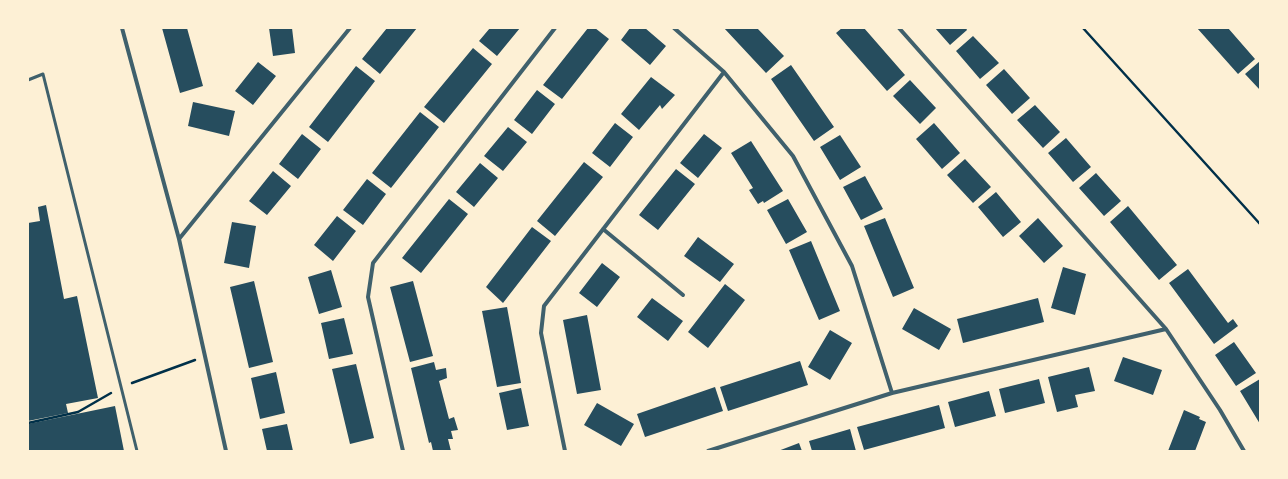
<!DOCTYPE html>
<html>
<head>
<meta charset="utf-8">
<style>
  body { margin:0 }
  #map { position:relative; width:1288px; height:479px; overflow:hidden; background:#fdf0d5; font-family:Bitter,serif }
  canvas { display:block }
  .frame { position:absolute; inset:0; border:29px solid #fdf0d5; pointer-events:none }
</style>
</head>
<body>
<div id="map">
<canvas width="1288" height="479"></canvas>
<div class="frame"></div>
</div>
<script>
const ctx = document.querySelector('canvas').getContext('2d');
ctx.lineJoin = 'round';
function paint(path, color) {
  ctx.fillStyle = color;
  ctx.fill(path, 'evenodd');
}
function strokePath(path, color, width, dash) {
  ctx.strokeStyle = color;
  ctx.lineWidth = width;
  ctx.lineCap = dash ? 'butt' : 'round';
  ctx.setLineDash(dash || []);
  ctx.stroke(path);
}
const building = new Path2D(`
  M 162,28 L 187,28 L 203,86 L 180,93 Z
  M 269,28 L 292,28 L 295,53 L 273,56 Z
  M 387,28 L 417,28 L 380,74 L 362,59 Z
  M 490,28 L 520,28 L 497,56 L 479,41 Z
  M 588,28 L 595,28 L 609,39 L 562,99 L 543,85 Z
  M 630,28 L 645,28 L 666,46 L 650,65 L 621,40 Z
  M 724,28 L 757,28 L 784,56 L 766,73 Z
  M 842,28 L 864,28 L 905,75 L 887,91 L 836,33 Z
  M 935,28 L 966,28 L 967,30 L 950,45 Z
  M 1197,28 L 1228,28 L 1255,59 L 1238,74 Z
  M 973,36 L 999,63 L 980,79 L 956,51 Z
  M 473,48 L 492,64 L 444,123 L 424,107 Z
  M 1260,61 L 1260,90 L 1245,74 Z
  M 258,62 L 276,76 L 253,105 L 235,91 Z
  M 791,65 L 834,127 L 814,141 L 771,79 Z
  M 356,66 L 375,81 L 328,142 L 309,127 Z
  M 1004,69 L 1030,98 L 1012,114 L 986,85 Z
  M 651,77 L 675,95 L 662,109 L 660,105 L 639,130 L 621,114 Z
  M 910,80 L 936,108 L 920,124 L 893,96 Z
  M 537,90 L 555,104 L 532,134 L 514,120 Z
  M 193,102 L 235,111 L 229,136 L 188,126 Z
  M 1035,105 L 1060,132 L 1043,148 L 1017,120 Z
  M 420,112 L 439,127 L 391,188 L 372,173 Z
  M 615,123 L 633,137 L 610,167 L 592,153 Z
  M 934,123 L 960,153 L 942,169 L 916,139 Z
  M 508,127 L 527,142 L 503,171 L 484,156 Z
  M 302,134 L 321,149 L 298,179 L 279,164 Z
  M 704,134 L 722,148 L 698,178 L 680,163 Z
  M 840,135 L 861,167 L 840,180 L 820,147 Z
  M 1066,138 L 1091,167 L 1073,182 L 1048,153 Z
  M 751,141 L 783,191 L 764,203 L 763,201 L 758,204 L 749,190 L 753,188 L 731,153 Z
  M 965,159 L 991,187 L 973,203 L 947,175 Z
  M 584,162 L 603,177 L 555,236 L 537,221 Z
  M 480,163 L 498,178 L 474,207 L 456,192 Z
  M 676,169 L 695,184 L 658,230 L 639,215 Z
  M 273,171 L 291,186 L 267,215 L 249,201 Z
  M 1096,173 L 1121,201 L 1104,216 L 1079,188 Z
  M 865,176 L 883,209 L 861,220 L 843,187 Z
  M 367,179 L 386,194 L 363,225 L 343,210 Z
  M 996,192 L 1021,222 L 1003,237 L 978,207 Z
  M 449,199 L 468,214 L 421,273 L 402,258 Z
  M 788,199 L 807,232 L 786,244 L 767,210 Z
  M 46,205 L 64,299 L 77,296 L 98,398 L 66,404 L 68,413 L 28,421 L 28,223 L 40,221 L 38,207 Z
  M 1128,206 L 1177,265 L 1159,280 L 1110,222 Z
  M 337,216 L 356,231 L 333,261 L 314,245 Z
  M 885,218 L 914,288 L 893,297 L 864,226 Z
  M 1038,218 L 1063,246 L 1044,263 L 1019,236 Z
  M 232,222 L 256,226 L 249,268 L 224,263 Z
  M 532,227 L 551,241 L 503,303 L 486,287 Z
  M 698,237 L 734,264 L 720,282 L 684,256 Z
  M 811,241 L 840,311 L 819,320 L 789,250 Z
  M 602,263 L 620,277 L 597,307 L 579,293 Z
  M 1063,267 L 1086,274 L 1075,315 L 1051,308 Z
  M 1188,269 L 1228,323 L 1233,319 L 1238,326 L 1214,344 L 1169,283 Z
  M 331,270 L 342,307 L 319,314 L 308,277 Z
  M 254,281 L 273,362 L 249,368 L 230,287 Z
  M 413,281 L 433,356 L 410,362 L 390,287 Z
  M 725,284 L 745,300 L 708,348 L 688,332 Z
  M 652,298 L 683,321 L 668,341 L 637,317 Z
  M 1038,298 L 1044,322 L 963,343 L 957,319 Z
  M 507,307 L 521,383 L 497,387 L 482,311 Z
  M 914,308 L 951,329 L 939,350 L 902,329 Z
  M 587,315 L 601,390 L 577,394 L 563,320 Z
  M 344,318 L 353,354 L 329,359 L 321,323 Z
  M 830,330 L 852,343 L 830,380 L 808,367 Z
  M 1234,342 L 1256,373 L 1236,386 L 1215,355 Z
  M 1123,357 L 1162,370 L 1153,395 L 1114,381 Z
  M 800,361 L 808,385 L 728,411 L 720,387 Z
  M 434,362 L 436,370 L 446,368 L 447,378 L 439,381 L 449,419 L 454,417 L 458,430 L 451,431 L 453,439 L 448,439 L 451,451 L 433,451 L 431,442 L 429,443 L 411,368 Z
  M 356,364 L 374,438 L 350,444 L 332,369 Z
  M 1089,367 L 1095,391 L 1075,395 L 1078,407 L 1057,412 L 1048,377 Z
  M 276,372 L 285,413 L 260,419 L 251,378 Z
  M 1039,379 L 1045,403 L 1005,413 L 999,389 Z
  M 1260,379 L 1260,424 L 1240,391 Z
  M 715,387 L 723,411 L 645,437 L 637,414 Z
  M 521,388 L 529,426 L 507,430 L 499,393 Z
  M 989,391 L 996,416 L 955,427 L 948,402 Z
  M 597,403 L 634,424 L 621,446 L 584,425 Z
  M 939,405 L 945,428 L 864,450 L 857,427 Z
  M 115,406 L 124,451 L 28,451 L 28,424 Z
  M 1184,410 L 1200,417 L 1199,419 L 1206,422 L 1195,451 L 1168,451 Z
  M 287,424 L 293,451 L 267,451 L 262,429 Z
  M 850,429 L 856,451 L 812,451 L 809,441 Z
  M 799,443 L 802,451 L 778,451 Z`);
const path = new Path2D(`
  M 1083,28 L 1260,224
  M 132,383 L 195,360
  M 28,423 L 78,412 L 111,393`);
const service = new Path2D(`
  M 28,80 L 43,74 L 137,451`);
const minor = new Path2D(`
  M 122,28 L 179,239 L 226,451
  M 674,28 L 724,72 L 793,156 L 852,266 L 892,393
  M 899,28 L 1166,329 L 1220,410 L 1244,451
  M 603,229 L 683,295
  M 179,239 L 350,28
  M 403,451 L 368,297 L 373,263 L 555,28
  M 565,451 L 541,333 L 544,306 L 724,72
  M 708,451 L 892,393 L 1166,329`);
paint(building, '#264d5e');
strokePath(path, '#003049', 2.5);
strokePath(service, '#3f606c', 3);
strokePath(minor, '#3f606c', 4);
</script>
</body>
</html>
